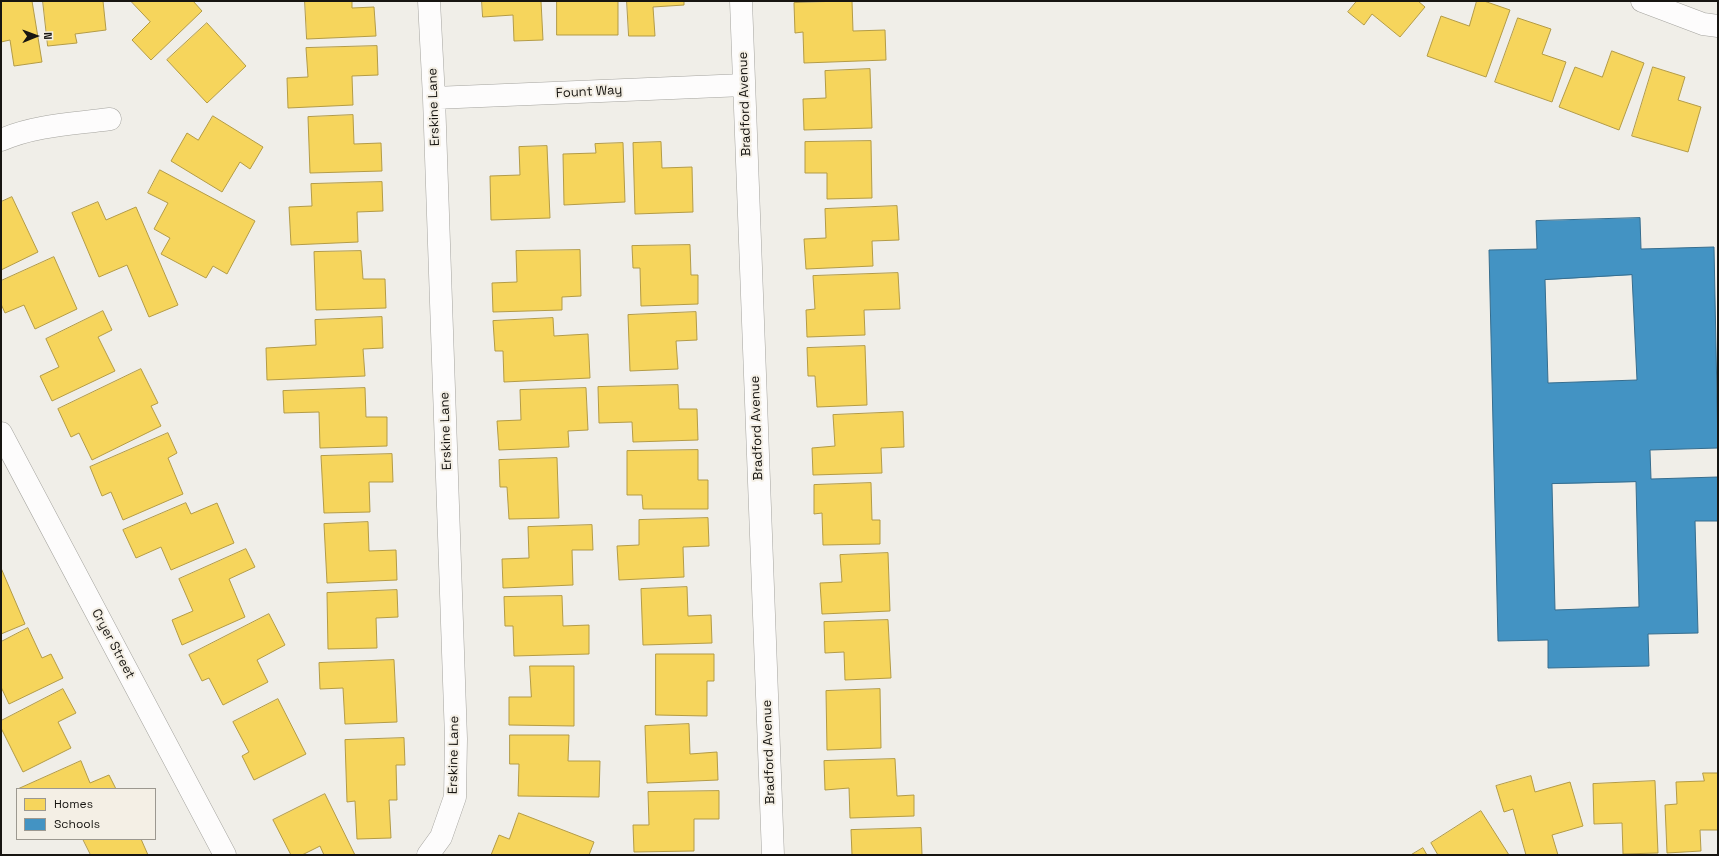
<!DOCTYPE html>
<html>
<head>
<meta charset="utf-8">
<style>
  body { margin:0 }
  #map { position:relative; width:1719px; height:856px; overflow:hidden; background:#f0eee8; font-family:"Space Grotesk",sans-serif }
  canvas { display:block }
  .frame { position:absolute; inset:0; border:2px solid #171511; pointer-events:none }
  .legend { position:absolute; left:16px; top:788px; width:140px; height:52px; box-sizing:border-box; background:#f4efe5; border:1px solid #9c9890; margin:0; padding:5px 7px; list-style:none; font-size:12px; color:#171511 }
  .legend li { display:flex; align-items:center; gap:8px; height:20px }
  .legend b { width:20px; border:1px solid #9c9890 }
  .north { position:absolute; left:16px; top:16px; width:40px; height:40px; -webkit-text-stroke:3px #f4efe5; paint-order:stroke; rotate:89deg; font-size:11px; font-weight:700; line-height:16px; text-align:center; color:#171511 }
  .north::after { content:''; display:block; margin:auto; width:14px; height:18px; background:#171511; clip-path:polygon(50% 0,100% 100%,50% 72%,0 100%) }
</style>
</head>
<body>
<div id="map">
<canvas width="1719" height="856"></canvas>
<div class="frame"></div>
<ul class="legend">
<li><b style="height:11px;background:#f6d55c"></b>Homes</li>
<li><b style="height:11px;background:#4393c3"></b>Schools</li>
</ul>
<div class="north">N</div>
</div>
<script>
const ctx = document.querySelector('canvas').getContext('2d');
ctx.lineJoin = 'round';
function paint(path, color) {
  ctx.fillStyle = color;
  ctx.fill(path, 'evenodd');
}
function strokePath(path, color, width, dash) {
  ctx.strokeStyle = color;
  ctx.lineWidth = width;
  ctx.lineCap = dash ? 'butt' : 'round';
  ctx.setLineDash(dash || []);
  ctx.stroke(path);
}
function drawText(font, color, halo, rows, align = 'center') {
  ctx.font = font + ' "Space Grotesk",sans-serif';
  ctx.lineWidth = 4;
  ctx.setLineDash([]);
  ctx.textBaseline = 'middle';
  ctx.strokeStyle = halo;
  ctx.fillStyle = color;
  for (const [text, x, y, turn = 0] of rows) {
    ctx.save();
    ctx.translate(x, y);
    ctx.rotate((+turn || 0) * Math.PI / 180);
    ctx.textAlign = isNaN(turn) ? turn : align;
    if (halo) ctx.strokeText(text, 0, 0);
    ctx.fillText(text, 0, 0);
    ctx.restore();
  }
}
const homes = new Path2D(`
  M 1,1 L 32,1 L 42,62 L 14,66 L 10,40 L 1,42 Z
  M 43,1 L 103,1 L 106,30 L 75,34 L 77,43 L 48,46 Z
  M 131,1 L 193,1 L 202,11 L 151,60 L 132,40 L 150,22 Z
  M 305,1 L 352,1 L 352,8 L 374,7 L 376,36 L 307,39 Z
  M 482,1 L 541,1 L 543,40 L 514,41 L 513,15 L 483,17 Z
  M 557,1 L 618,1 L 618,35 L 557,35 Z
  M 627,1 L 684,1 L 684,5 L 653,7 L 655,36 L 629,36 Z
  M 852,1 L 853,31 L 885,30 L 886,60 L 804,63 L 803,32 L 795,33 L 794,3 Z
  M 1357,1 L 1418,1 L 1425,7 L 1400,37 L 1372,14 L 1364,25 L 1348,12 Z
  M 1477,1 L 1484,1 L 1510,10 L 1486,77 L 1427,56 L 1441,16 L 1469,26 Z
  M 1518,18 L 1551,29 L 1542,54 L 1566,62 L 1552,102 L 1495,82 Z
  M 207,23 L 246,66 L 207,103 L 167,60 Z
  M 377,46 L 378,75 L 352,76 L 353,105 L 288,108 L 287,78 L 308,77 L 306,48 Z
  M 1612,51 L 1644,63 L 1619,130 L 1559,107 L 1575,67 L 1602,77 Z
  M 1653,67 L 1685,77 L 1678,100 L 1701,107 L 1688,152 L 1632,136 Z
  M 870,69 L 872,128 L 804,130 L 803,99 L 826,98 L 825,71 Z
  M 353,115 L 354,144 L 381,143 L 382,171 L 310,173 L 308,117 Z
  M 213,116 L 263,147 L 250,169 L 240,162 L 222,192 L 171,161 L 187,133 L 198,140 Z
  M 871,141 L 872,198 L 827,199 L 827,173 L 805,173 L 805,142 Z
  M 661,142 L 662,168 L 692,167 L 693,212 L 635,214 L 633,143 Z
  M 623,143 L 625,202 L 564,205 L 563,154 L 596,153 L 595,144 Z
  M 547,146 L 550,218 L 491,220 L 490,176 L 520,175 L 519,147 Z
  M 160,170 L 255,221 L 227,274 L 213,266 L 206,278 L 161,254 L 170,238 L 154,229 L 168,203 L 148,193 Z
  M 382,182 L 383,211 L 357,212 L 358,242 L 291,245 L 289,207 L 312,206 L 311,184 Z
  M 12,197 L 38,252 L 1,270 L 1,202 Z
  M 98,202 L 106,220 L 136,207 L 178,305 L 149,317 L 127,265 L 99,277 L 72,213 Z
  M 897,206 L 899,240 L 872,241 L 873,266 L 806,269 L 804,239 L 826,238 L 825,209 Z
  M 690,245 L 691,275 L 698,275 L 698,304 L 641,306 L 640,268 L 633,268 L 632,246 Z
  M 580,250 L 581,296 L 562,297 L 562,310 L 493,312 L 492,283 L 517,282 L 516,251 Z
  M 361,251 L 363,279 L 385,279 L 386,308 L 316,310 L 314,252 Z
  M 54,257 L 77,309 L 35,329 L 24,305 L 5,313 L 1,304 L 1,281 Z
  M 898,273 L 900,309 L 864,310 L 865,335 L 807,337 L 806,310 L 815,309 L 813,276 Z
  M 103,311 L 112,330 L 98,337 L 115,371 L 52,401 L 40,376 L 59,367 L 46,339 Z
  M 696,312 L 697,340 L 676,341 L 678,369 L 630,371 L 628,315 Z
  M 382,317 L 383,348 L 363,349 L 365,376 L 267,380 L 266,348 L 316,345 L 315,320 Z
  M 553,318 L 554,336 L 588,334 L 590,378 L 504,382 L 503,351 L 495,351 L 493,321 Z
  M 865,346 L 867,405 L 817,407 L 815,376 L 808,376 L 807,348 Z
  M 141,369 L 158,403 L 151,406 L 161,426 L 92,460 L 79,433 L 71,437 L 58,409 Z
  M 678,385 L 679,409 L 697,409 L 698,440 L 633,442 L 632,422 L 599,423 L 598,387 Z
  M 365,388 L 366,417 L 387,417 L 387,446 L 320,448 L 319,412 L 284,413 L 283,391 Z
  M 586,388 L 588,430 L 568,431 L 569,447 L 499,450 L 497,421 L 521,420 L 520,390 Z
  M 903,412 L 904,447 L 881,448 L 882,473 L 813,475 L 812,448 L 835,446 L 833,415 Z
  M 168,433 L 177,453 L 168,458 L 183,494 L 123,520 L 111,492 L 102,496 L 90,467 Z
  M 698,450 L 698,480 L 708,480 L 708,509 L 643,509 L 642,495 L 627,495 L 627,451 Z
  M 392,454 L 393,482 L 369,482 L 370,512 L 324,513 L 321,456 Z
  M 557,458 L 559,518 L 509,519 L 507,487 L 500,487 L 499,460 Z
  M 871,483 L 872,520 L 880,520 L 880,544 L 823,545 L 822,513 L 814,514 L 814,485 Z
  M 186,503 L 191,514 L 217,503 L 234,543 L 171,570 L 161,547 L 136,558 L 123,530 Z
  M 708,518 L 709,546 L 683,547 L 684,577 L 619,580 L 617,546 L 639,545 L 639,520 Z
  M 368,522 L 369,551 L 396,550 L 397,580 L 327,583 L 324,524 Z
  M 592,525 L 593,550 L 572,550 L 573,585 L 503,588 L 502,559 L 529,558 L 528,527 Z
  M 246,549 L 255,567 L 229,579 L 245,617 L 182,645 L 172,620 L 193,611 L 179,579 Z
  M 888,553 L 890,611 L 822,614 L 820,583 L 842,582 L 840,555 Z
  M 1,568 L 25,624 L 1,634 Z
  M 687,587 L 688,616 L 711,615 L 712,643 L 643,645 L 641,589 Z
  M 397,590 L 398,617 L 376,618 L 377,648 L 328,649 L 327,593 Z
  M 562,596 L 563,626 L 589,625 L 589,654 L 514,656 L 513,626 L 505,626 L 504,597 Z
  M 269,614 L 285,645 L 257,660 L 268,682 L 223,705 L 209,678 L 202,681 L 189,655 Z
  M 888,620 L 891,678 L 845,680 L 844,652 L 825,653 L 824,622 Z
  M 28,628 L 42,658 L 51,654 L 63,678 L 9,704 L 1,687 L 1,642 Z
  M 656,654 L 714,654 L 714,681 L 707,681 L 707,716 L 656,715 Z
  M 394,660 L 397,722 L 345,724 L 343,688 L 320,689 L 319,663 Z
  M 530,666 L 574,666 L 574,726 L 509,725 L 509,697 L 531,697 Z
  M 63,689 L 76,713 L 58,722 L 71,748 L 23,772 L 1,728 L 1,721 Z
  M 880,689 L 881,748 L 827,750 L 826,691 Z
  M 278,699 L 306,754 L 254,780 L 242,756 L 249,752 L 233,722 Z
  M 689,724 L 690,754 L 717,752 L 718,780 L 647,783 L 645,726 Z
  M 510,735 L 569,735 L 568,761 L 600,761 L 599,797 L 518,796 L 519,764 L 510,764 Z
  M 404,738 L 405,765 L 396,765 L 397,800 L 389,800 L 391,838 L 357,839 L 355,801 L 347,802 L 345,740 Z
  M 895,759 L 897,796 L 914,795 L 914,816 L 850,818 L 849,788 L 825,790 L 824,761 Z
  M 81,761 L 90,783 L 109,775 L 116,789 L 18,789 Z
  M 1703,773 L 1718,773 L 1718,830 L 1700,830 L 1701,851 L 1667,853 L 1665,805 L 1677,804 L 1676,782 L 1704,781 Z
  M 1531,776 L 1535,792 L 1570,782 L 1583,826 L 1552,835 L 1558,855 L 1526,855 L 1513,809 L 1504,812 L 1496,786 Z
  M 1655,781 L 1658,853 L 1623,854 L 1622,823 L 1594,824 L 1593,784 Z
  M 719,791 L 719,819 L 694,819 L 694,851 L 634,852 L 633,825 L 649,825 L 648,792 Z
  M 325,794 L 355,855 L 324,855 L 320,846 L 302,855 L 291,855 L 273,820 Z
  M 1481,811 L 1509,855 L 1438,855 L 1431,843 Z
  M 519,813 L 594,842 L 589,855 L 491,855 L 499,835 L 509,839 Z
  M 921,828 L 922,855 L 852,855 L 851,830 Z
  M 83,839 L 141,839 L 148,855 L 91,855 Z
  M 1423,848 L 1427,855 L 1411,855 Z`);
const schools = new Path2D(`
  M 1640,218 L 1641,249 L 1714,247 L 1718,448 L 1650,450 L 1651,479 L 1718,477 L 1718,521 L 1695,521 L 1698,633 L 1648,634 L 1649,666 L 1548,668 L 1548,640 L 1498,641 L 1489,250 L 1537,249 L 1536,221 ZM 1632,275 L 1637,380 L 1548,383 L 1545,280 ZM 1636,482 L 1639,607 L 1555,610 L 1552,484 Z`);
const minor = new Path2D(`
  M 741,1 L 773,855
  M 1642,1 L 1703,24 L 1718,26
  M 434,98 L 744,85
  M 1,140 C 35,125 74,124 110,119
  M 1,433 L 225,855
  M 428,855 L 441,837 L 455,797 L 456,739 L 434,98 L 429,1`);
const streetNames = [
  ["Fount Way",589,92,-3],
  ["Bradford Avenue",745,104,-92],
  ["Erskine Lane",434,107,-92],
  ["Bradford Avenue",757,428,-92],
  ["Erskine Lane",446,431,-92],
  ["Cryer Street",113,644,62],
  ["Bradford Avenue",769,752,-92],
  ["Erskine Lane",454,755,-89]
];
paint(homes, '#f6d55c');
strokePath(homes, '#b39b46', 1);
paint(schools, '#4393c3');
strokePath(schools, '#366d8e', 1);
strokePath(minor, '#a4a39e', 23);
strokePath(minor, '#fdfcfc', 22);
drawText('13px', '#171511', '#f4efe5', streetNames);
</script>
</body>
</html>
